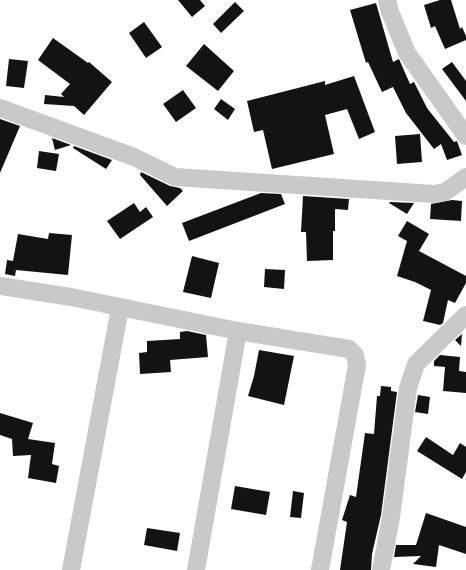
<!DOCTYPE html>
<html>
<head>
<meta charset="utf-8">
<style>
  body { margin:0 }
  canvas { display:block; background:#fff }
</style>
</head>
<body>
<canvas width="466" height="570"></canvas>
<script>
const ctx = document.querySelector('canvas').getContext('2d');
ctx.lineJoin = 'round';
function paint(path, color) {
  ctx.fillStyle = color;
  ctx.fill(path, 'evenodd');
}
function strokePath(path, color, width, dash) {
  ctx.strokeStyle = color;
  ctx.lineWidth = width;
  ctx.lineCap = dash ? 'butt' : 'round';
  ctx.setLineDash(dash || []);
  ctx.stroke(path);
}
const building = new Path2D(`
  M 178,0 L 200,0 L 205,6 L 192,17 Z
  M 440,0 L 451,0 L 460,29 L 462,27 L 466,36 L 466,40 L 445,49 L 435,26 L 431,28 L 424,5 Z
  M 235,2 L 244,11 L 221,33 L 213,24 Z
  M 376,3 L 393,62 L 399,59 L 410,84 L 414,82 L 427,108 L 454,142 L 457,141 L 462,155 L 447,160 L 441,144 L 434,149 L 406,113 L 393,87 L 382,92 L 368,62 L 366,63 L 350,10 Z
  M 144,22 L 162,47 L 146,58 L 129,33 Z
  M 53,38 L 88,63 L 89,62 L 112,82 L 84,115 L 74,106 L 44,104 L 45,95 L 64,97 L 61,94 L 70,84 L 38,60 Z
  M 204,44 L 234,71 L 218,91 L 186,66 Z
  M 9,59 L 28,61 L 24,88 L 6,86 Z
  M 452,62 L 466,81 L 466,101 L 442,69 Z
  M 354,76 L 375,132 L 359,139 L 347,109 L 325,115 L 334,154 L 272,169 L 263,130 L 254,132 L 247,101 L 325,81 L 325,85 Z
  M 183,90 L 196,108 L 176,122 L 163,104 Z
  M 221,99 L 235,109 L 228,120 L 214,109 Z
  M 0,119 L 20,126 L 0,173 Z
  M 420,134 L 422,162 L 397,164 L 395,136 Z
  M 52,138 L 71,145 L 55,150 Z
  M 74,146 L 112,160 L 106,169 L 73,148 Z
  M 39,151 L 59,154 L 56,171 L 37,168 Z
  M 141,172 L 170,186 L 180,188 L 183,191 L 167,206 L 140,175 Z
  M 261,193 L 281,194 L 285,204 L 189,241 L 182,223 Z
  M 303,196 L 349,199 L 348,210 L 335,209 L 335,231 L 333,231 L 333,260 L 307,261 L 306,232 L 301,232 Z
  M 452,200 L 462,201 L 461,221 L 430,219 L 431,204 Z
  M 390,202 L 414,203 L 407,214 L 389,203 Z
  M 134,203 L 140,212 L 146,207 L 153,217 L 120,239 L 107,221 Z
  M 407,221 L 429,234 L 419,251 L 466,276 L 466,283 L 455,303 L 448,300 L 443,323 L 440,325 L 423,321 L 431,290 L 415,282 L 397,276 L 407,241 L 398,236 Z
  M 49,233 L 72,235 L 68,275 L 16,270 L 15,276 L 5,274 L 7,260 L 13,261 L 18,234 L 48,239 Z
  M 192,256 L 219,263 L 211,298 L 183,292 Z
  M 265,269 L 285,270 L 284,289 L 264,287 Z
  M 187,331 L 206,335 L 208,357 L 170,360 L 171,372 L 140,374 L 139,353 L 147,352 L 147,341 L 180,339 L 180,332 Z
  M 462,334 L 461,346 L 455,340 Z
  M 259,350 L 294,356 L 284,405 L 248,396 L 254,376 Z
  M 440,355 L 460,357 L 459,371 L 466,372 L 466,393 L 443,391 L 445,367 L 434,366 L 434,361 Z
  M 381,386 L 391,387 L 391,391 L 397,392 L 381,515 L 372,554 L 371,570 L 340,570 L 347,522 L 342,520 L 350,495 L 356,497 L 365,433 L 374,434 L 377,396 L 380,396 Z
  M 418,395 L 430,397 L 428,414 L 415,412 Z
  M 0,413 L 33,423 L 28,439 L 55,443 L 52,464 L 59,466 L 56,483 L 28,478 L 31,455 L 13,456 L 12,439 L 0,435 Z
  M 426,437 L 453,455 L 460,443 L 466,447 L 466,472 L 462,479 L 417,451 Z
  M 235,486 L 270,492 L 266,515 L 231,509 Z
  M 293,491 L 304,493 L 301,518 L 290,517 Z
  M 426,513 L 466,527 L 466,554 L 439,545 L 436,567 L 413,564 L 421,556 L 394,557 L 396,545 L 416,545 Z
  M 147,528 L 180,533 L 177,551 L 144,545 Z`);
const minor = new Path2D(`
  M 387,0 L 390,12 L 407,53 L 466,136
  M 0,108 L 134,157 L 175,177 L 434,194 L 445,192 L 466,177
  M 0,286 L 71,297 L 238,331 L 349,349 L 355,355 L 357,365 L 320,570
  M 71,570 L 120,308
  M 196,570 L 238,331
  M 381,570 L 391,517 L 408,388 L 416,364 L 466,315`);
paint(building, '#131313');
strokePath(minor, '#c9c9c9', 18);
</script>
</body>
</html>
